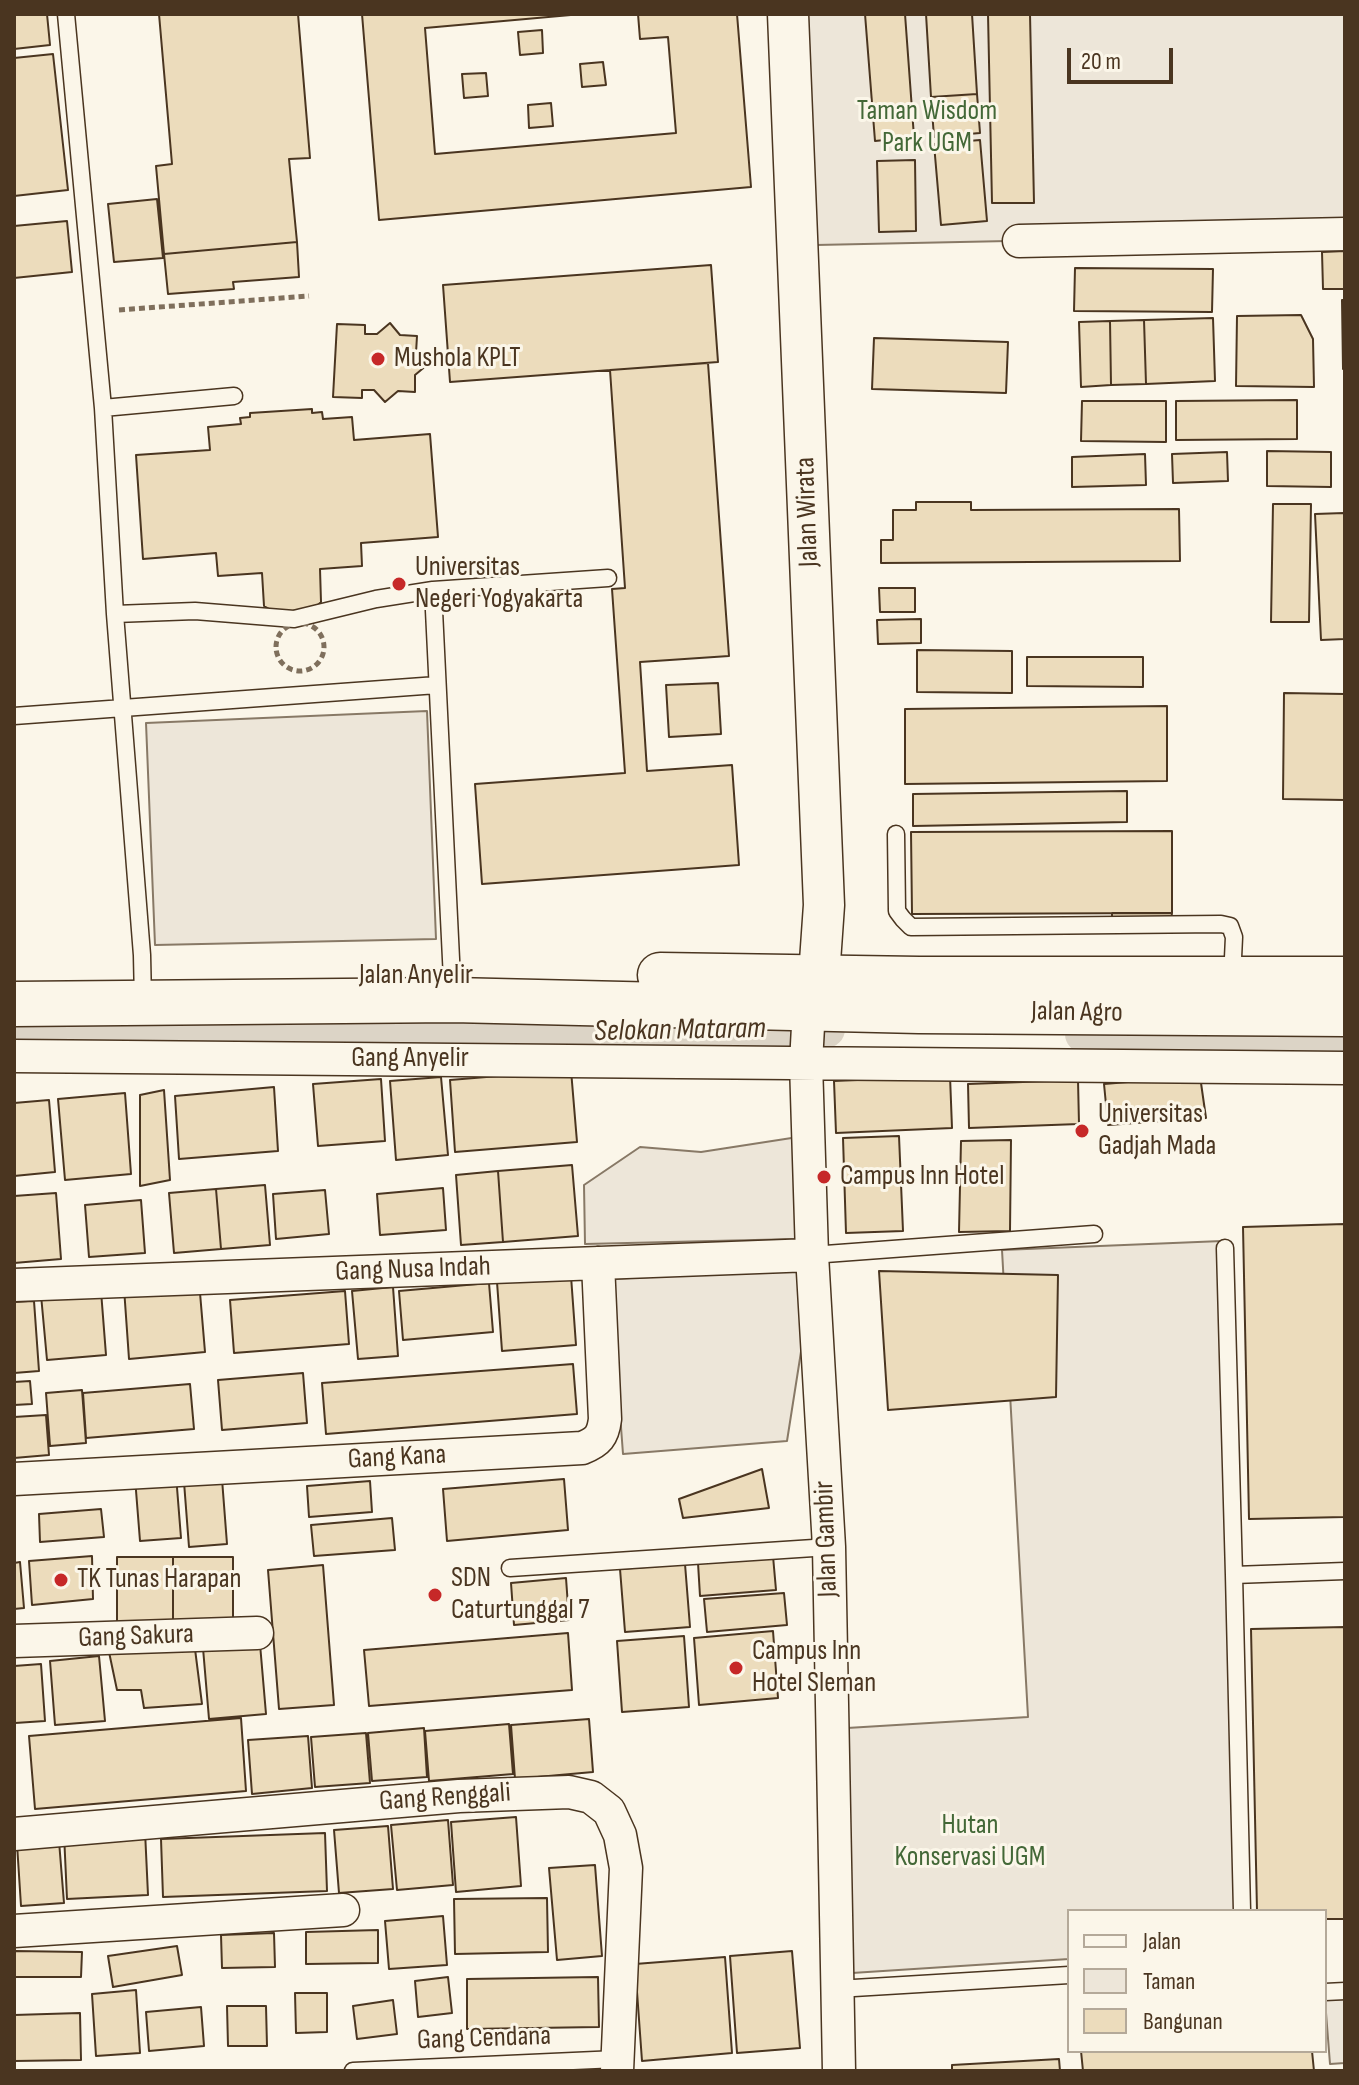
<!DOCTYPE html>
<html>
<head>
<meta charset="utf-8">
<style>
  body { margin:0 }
  #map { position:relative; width:1359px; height:2085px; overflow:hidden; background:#fbf6e9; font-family:"Sofia Sans Condensed",sans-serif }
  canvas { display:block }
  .frame { position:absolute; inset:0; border:16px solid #4a3520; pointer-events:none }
  .legend { position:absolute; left:1067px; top:1909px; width:260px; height:144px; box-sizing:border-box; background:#fbf6e9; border:2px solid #b4a999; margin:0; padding:10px 14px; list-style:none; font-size:24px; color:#4a3520 }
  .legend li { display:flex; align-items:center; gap:16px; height:40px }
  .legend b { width:40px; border:2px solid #b4a999 }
  .scale { position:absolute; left:1067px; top:48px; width:106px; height:36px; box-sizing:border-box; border:4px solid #4a3520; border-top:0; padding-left:10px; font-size:24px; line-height:28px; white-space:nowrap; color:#4a3520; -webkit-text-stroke:6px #fbf6e9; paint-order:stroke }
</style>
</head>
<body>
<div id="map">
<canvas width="1359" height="2085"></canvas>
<div class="frame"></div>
<ul class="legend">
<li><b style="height:10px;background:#fbf6e9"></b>Jalan</li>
<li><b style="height:22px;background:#ede6d9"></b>Taman</li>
<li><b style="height:22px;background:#ecdcbc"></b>Bangunan</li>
</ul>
<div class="scale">20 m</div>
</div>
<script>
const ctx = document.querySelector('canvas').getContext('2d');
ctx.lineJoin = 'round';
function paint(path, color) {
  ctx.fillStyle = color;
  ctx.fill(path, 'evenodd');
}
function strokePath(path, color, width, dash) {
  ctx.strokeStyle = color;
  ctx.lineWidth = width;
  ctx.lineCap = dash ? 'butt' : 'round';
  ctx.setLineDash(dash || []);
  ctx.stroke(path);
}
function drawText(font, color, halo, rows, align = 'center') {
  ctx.font = font + ' "Sofia Sans Condensed",sans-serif';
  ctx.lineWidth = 6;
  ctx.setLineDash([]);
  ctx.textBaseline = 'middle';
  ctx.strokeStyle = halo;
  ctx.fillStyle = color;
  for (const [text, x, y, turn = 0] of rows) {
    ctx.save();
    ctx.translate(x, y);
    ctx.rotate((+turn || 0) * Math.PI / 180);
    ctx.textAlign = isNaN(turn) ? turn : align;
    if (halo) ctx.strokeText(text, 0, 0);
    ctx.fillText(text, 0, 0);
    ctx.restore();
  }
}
const green = new Path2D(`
  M 808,14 L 1345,14 L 1345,234 L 816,245 Z
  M 427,711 L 436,939 L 155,945 L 146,723 Z
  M 798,1137 L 797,1239 L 585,1244 L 584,1185 L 640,1147 L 701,1152 Z
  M 1222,1241 L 1238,1911 L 1069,1911 L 1069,1959 L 852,1973 L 847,1728 L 1028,1717 L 1002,1250 Z
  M 814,1269 L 787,1441 L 623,1454 L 610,1279 Z
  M 1345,1999 L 1345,2063 L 1330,2064 L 1325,2000 Z`);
const canal = new Path2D(`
  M 1084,1034 L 1345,1038
  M 14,1038 L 206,1033 L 826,1029`);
const building = new Path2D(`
  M 14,14 L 47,14 L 50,45 L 14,49 Z
  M 159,14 L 298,14 L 310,158 L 289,159 L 297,242 L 164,254 L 156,166 L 172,164 Z
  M 362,14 L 582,14 L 425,28 L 435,154 L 676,133 L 668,37 L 640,39 L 638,14 L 737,14 L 751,187 L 379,220 Z
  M 865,14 L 905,14 L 914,137 L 875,141 Z
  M 926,14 L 972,14 L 977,94 L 931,97 Z
  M 988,14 L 1030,14 L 1034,203 L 992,203 Z
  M 542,30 L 543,53 L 520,55 L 518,32 Z
  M 53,54 L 68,190 L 14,196 L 14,58 Z
  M 603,62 L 606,85 L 582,87 L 580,64 Z
  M 486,73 L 488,96 L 464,98 L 462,74 Z
  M 977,94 L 980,133 L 934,137 L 931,97 Z
  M 551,103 L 553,126 L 529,128 L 528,105 Z
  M 980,140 L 987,221 L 941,225 L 934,144 Z
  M 915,160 L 916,231 L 879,232 L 877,161 Z
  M 157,199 L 163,258 L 114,262 L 108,204 Z
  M 67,221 L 72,272 L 14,278 L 14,226 Z
  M 297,242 L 299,277 L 233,282 L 234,289 L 168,294 L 164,254 Z
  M 1345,251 L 1345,289 L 1323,289 L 1322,252 Z
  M 711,265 L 718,362 L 450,382 L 443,285 Z
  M 1075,268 L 1213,269 L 1212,312 L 1074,311 Z
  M 1342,300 L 1345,300 L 1345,369 L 1343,369 Z
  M 1301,315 L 1313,339 L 1314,387 L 1236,386 L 1237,316 Z
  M 1213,318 L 1215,381 L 1146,384 L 1144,320 Z
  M 1144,320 L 1146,384 L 1111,385 L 1110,321 Z
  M 1110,321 L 1111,385 L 1081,387 L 1079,322 Z
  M 390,323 L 400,335 L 417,336 L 416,353 L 427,365 L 415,375 L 415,392 L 398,391 L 385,402 L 374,390 L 362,390 L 362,398 L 333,397 L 337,324 L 365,325 L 365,334 L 377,334 Z
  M 874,338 L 1008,342 L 1006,393 L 872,389 Z
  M 708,363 L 729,656 L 640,662 L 647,771 L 732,765 L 739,865 L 482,884 L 475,784 L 625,773 L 612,589 L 625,588 L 610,370 Z
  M 1297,400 L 1297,439 L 1176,440 L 1176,401 Z
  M 1082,401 L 1166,401 L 1166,442 L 1081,441 Z
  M 312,409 L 312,413 L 322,412 L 323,419 L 352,417 L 354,440 L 430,434 L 438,537 L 361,543 L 362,566 L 320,569 L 321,602 L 316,607 L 278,614 L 264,606 L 262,573 L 218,576 L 216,553 L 143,559 L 136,455 L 210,450 L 208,427 L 241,424 L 240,418 L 250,417 L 250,413 Z
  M 1267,451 L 1331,452 L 1331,487 L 1267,486 Z
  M 1227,452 L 1228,481 L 1173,483 L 1172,454 Z
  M 1145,454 L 1146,485 L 1072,487 L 1072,457 Z
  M 916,502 L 971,502 L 971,510 L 1179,509 L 1180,561 L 881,563 L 881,540 L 893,540 L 893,510 L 916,510 Z
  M 1273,504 L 1311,504 L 1309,622 L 1271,622 Z
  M 1344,513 L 1345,639 L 1321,640 L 1315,514 Z
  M 879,588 L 915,588 L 915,612 L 880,612 Z
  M 921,619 L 921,643 L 878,644 L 877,620 Z
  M 917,650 L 1012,651 L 1012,693 L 917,692 Z
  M 1027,657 L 1143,657 L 1143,687 L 1027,686 Z
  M 718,683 L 721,734 L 669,737 L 666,685 Z
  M 1284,693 L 1345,694 L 1345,800 L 1283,799 Z
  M 1167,706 L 1167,781 L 905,784 L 905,709 Z
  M 1127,791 L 1127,822 L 913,826 L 913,794 Z
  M 1172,831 L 1172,913 L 912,914 L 911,832 Z
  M 1112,913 L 1172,913 L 1171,921 L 1112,922 Z
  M 571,1070 L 577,1142 L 455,1152 L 450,1080 Z
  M 950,1076 L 952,1128 L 836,1133 L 834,1081 Z
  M 1200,1076 L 1206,1118 L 1108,1125 L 1104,1084 Z
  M 441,1077 L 448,1155 L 396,1160 L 390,1081 Z
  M 381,1079 L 385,1141 L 318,1146 L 313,1084 Z
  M 1078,1080 L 1079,1124 L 969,1128 L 968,1084 Z
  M 274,1087 L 278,1151 L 179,1159 L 175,1096 Z
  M 164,1090 L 170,1180 L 140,1186 L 140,1095 Z
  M 125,1093 L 131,1174 L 65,1180 L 58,1099 Z
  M 49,1100 L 55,1172 L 14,1176 L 14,1103 Z
  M 899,1136 L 903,1231 L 846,1233 L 843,1138 Z
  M 1011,1140 L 1010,1231 L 959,1232 L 961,1141 Z
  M 572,1165 L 578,1236 L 503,1242 L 498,1171 Z
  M 498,1171 L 503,1242 L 461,1245 L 456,1175 Z
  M 265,1185 L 270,1245 L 221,1249 L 216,1189 Z
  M 443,1188 L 446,1230 L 380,1235 L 377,1194 Z
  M 216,1189 L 221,1249 L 174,1253 L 169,1193 Z
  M 325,1190 L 329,1234 L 276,1239 L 273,1194 Z
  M 56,1193 L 61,1259 L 14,1263 L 14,1196 Z
  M 141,1200 L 145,1253 L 89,1257 L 85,1205 Z
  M 1345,1224 L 1345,1517 L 1249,1519 L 1243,1227 Z
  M 879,1271 L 1058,1275 L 1056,1397 L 888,1410 Z
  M 571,1276 L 576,1345 L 502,1351 L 497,1282 Z
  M 199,1281 L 205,1352 L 129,1359 L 124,1288 Z
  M 489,1283 L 493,1332 L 403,1340 L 399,1291 Z
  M 393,1287 L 398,1356 L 358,1359 L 352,1291 Z
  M 101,1291 L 106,1355 L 47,1360 L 41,1295 Z
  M 345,1291 L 349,1344 L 234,1353 L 230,1300 Z
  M 34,1301 L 39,1371 L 14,1373 L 14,1302 Z
  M 573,1364 L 577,1414 L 326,1434 L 322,1383 Z
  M 303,1373 L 307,1423 L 222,1430 L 218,1380 Z
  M 30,1381 L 32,1404 L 14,1405 L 14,1382 Z
  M 190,1384 L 194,1429 L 86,1438 L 83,1393 Z
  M 82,1390 L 86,1443 L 50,1446 L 46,1393 Z
  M 46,1415 L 49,1455 L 14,1458 L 14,1417 Z
  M 762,1469 L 769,1508 L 683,1518 L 679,1499 Z
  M 176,1475 L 181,1538 L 140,1541 L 135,1478 Z
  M 222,1479 L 227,1544 L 189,1547 L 184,1482 Z
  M 564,1479 L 568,1530 L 447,1541 L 443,1489 Z
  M 370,1481 L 372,1512 L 309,1517 L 307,1486 Z
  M 101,1509 L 104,1537 L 40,1542 L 39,1514 Z
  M 392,1518 L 395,1550 L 314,1556 L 311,1525 Z
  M 92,1556 L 93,1599 L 32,1605 L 29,1561 Z
  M 773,1556 L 776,1590 L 700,1596 L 698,1563 Z
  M 117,1557 L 173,1557 L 173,1629 L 117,1630 Z
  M 173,1557 L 233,1557 L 233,1629 L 173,1629 Z
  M 20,1562 L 24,1608 L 14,1609 L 14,1563 Z
  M 685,1564 L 690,1627 L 625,1632 L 620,1569 Z
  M 323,1565 L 334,1705 L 279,1709 L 268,1570 Z
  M 566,1578 L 569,1620 L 514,1625 L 511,1583 Z
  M 784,1593 L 787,1625 L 707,1632 L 704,1599 Z
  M 1345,1627 L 1345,1919 L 1325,1919 L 1325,1911 L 1257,1911 L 1251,1629 Z
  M 773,1631 L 778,1698 L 699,1705 L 694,1638 Z
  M 568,1633 L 572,1690 L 369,1706 L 364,1650 Z
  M 684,1636 L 689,1707 L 622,1712 L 617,1641 Z
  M 260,1644 L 266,1714 L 209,1719 L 203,1648 Z
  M 195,1649 L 202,1704 L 144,1708 L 141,1690 L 117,1690 L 109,1652 Z
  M 99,1656 L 105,1721 L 55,1725 L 50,1661 Z
  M 41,1664 L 45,1721 L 15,1723 L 14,1666 Z
  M 241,1718 L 246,1791 L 35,1809 L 29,1736 Z
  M 589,1719 L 593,1772 L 515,1779 L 511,1725 Z
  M 509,1724 L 513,1774 L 429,1781 L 425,1731 Z
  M 424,1728 L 427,1777 L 372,1781 L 368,1733 Z
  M 366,1733 L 370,1783 L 315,1787 L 311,1737 Z
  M 308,1736 L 312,1788 L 252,1794 L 248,1740 Z
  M 516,1817 L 521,1886 L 456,1892 L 451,1822 Z
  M 448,1820 L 453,1885 L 397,1890 L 391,1825 Z
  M 388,1826 L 393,1889 L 339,1893 L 334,1830 Z
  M 145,1831 L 148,1895 L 67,1899 L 64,1834 Z
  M 325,1833 L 327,1891 L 163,1897 L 161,1839 Z
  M 59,1841 L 64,1903 L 21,1906 L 17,1844 Z
  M 595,1865 L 602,1956 L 557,1960 L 549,1868 Z
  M 547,1898 L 548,1952 L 455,1954 L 454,1899 Z
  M 443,1916 L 447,1965 L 389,1969 L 385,1921 Z
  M 378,1930 L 378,1963 L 306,1964 L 306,1932 Z
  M 274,1933 L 275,1967 L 222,1968 L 221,1935 Z
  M 177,1946 L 182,1975 L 113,1987 L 108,1956 Z
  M 15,1951 L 82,1952 L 81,1977 L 14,1977 Z
  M 792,1951 L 800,2048 L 737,2053 L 730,1956 Z
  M 725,1957 L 732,2053 L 642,2061 L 635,1964 Z
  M 448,1977 L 452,2013 L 418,2017 L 415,1981 Z
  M 598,1977 L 599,2027 L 467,2029 L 467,1979 Z
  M 136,1990 L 140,2053 L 96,2056 L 92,1994 Z
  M 295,1993 L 327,1993 L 327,2032 L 296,2033 Z
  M 393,2000 L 397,2034 L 357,2039 L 353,2006 Z
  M 227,2006 L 266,2006 L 267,2046 L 228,2046 Z
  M 201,2007 L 204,2046 L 149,2051 L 146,2012 Z
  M 80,2013 L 81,2060 L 14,2061 L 14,2015 Z
  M 1081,2051 L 1312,2051 L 1314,2071 L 1083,2071 Z
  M 1059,2059 L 1060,2071 L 952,2071 L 952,2065 Z`);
const path = new Path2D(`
  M 119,310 L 309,296
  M276 647a24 24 0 1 1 48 0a24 24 0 1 1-48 0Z`);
const service = new Path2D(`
  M 66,14 L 103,408 L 115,614 L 142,955 L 143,1001
  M 103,408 L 234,396
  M 433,590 L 453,1000
  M 115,614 L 195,611 L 294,619 L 376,599 L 433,590 L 608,578
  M 14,716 L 437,685
  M 896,834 L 897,911 L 903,919 L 911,927 L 1221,924 L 1230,926 L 1234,937 L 1232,979
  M 1225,1248 L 1234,1575 L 1345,1571
  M 812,1255 L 1094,1234
  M 510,1568 L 829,1547
  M 1234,1575 L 1242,1911
  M 837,1989 L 1069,1975
  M 1325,1992 L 1345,1991
  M 353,2071 L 617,2059`);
const minor = new Path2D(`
  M 1019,241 L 1345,234
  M 809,1008 L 806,1063 L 812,1255 L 829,1547 L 839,2071
  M 14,1056 L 1345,1068
  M 14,1285 L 812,1255
  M 14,1479 L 582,1448 C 598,1442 603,1436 605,1419 L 598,1263
  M 14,1641 L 257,1633
  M 14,1834 L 459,1796 L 569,1792 L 591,1797 L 609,1811 L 620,1835 L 626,1868 L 617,2071
  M 14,1931 L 343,1910`);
const tertiary = new Path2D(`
  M 788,14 L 824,905 L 819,976 L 809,1008`);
const secondary = new Path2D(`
  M 660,975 L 919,979 L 1345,979
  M 14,1004 L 453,1000 L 919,1011 L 1345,1014`);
const markers = [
  [378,359,8,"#c62828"],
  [399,584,8,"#c62828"],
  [1082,1131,8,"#c62828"],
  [824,1177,8,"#c62828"],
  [61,1580,8,"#c62828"],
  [435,1595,8,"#c62828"],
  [736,1668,8,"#c62828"]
];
const parkNames = [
  ["Taman Wisdom",927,112],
  ["Park UGM",927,144],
  ["Hutan",970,1826],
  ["Konservasi UGM",970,1858]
];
const poiNames = [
  ["Mushola KPLT",394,359],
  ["Universitas",415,568],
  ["Negeri Yogyakarta",415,600],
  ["Universitas",1098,1115],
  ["Gadjah Mada",1098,1147],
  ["Campus Inn Hotel",840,1177],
  ["SDN",451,1579],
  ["Caturtunggal 7",451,1611],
  ["TK Tunas Harapan",77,1580],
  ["Campus Inn",752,1652],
  ["Hotel Sleman",752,1684]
];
const streetNames = [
  ["Jalan Wirata",808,512,-92],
  ["Jalan Anyelir",416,976],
  ["Jalan Agro",1077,1013,1],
  ["Gang Anyelir",410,1059],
  ["Gang Nusa Indah",413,1270,-2],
  ["Gang Kana",397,1458,-3],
  ["Jalan Gambir",827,1539,-92],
  ["Gang Sakura",136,1637,-2],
  ["Gang Renggali",445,1798,-4],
  ["Gang Cendana",484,2039,-2]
];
const waterNames = [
  ["Selokan Mataram",680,1031,-1]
];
paint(green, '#ede6d9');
strokePath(green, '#887966', 2);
strokePath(canal, '#dcd4c6', 38);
paint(building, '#ecdcbc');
strokePath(building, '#4a3520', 2);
strokePath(service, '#4a3520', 19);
strokePath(minor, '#4a3520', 35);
strokePath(tertiary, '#4a3520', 43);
strokePath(secondary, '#4a3520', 47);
strokePath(path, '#7f6f5c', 5, [6, 4]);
strokePath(service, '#fbf6e9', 16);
strokePath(minor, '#fbf6e9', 32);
strokePath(tertiary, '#fbf6e9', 40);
strokePath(secondary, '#fbf6e9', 44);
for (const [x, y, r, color] of markers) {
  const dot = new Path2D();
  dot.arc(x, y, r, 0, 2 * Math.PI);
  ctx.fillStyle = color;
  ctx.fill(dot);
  strokePath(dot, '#fbf6e9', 3);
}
drawText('28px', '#436837', '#fbf6e9', parkNames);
drawText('28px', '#4a3520', '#fbf6e9', poiNames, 'left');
drawText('28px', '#4a3520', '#fbf6e9', streetNames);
drawText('italic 30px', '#4a3520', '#fbf6e9', waterNames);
</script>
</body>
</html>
